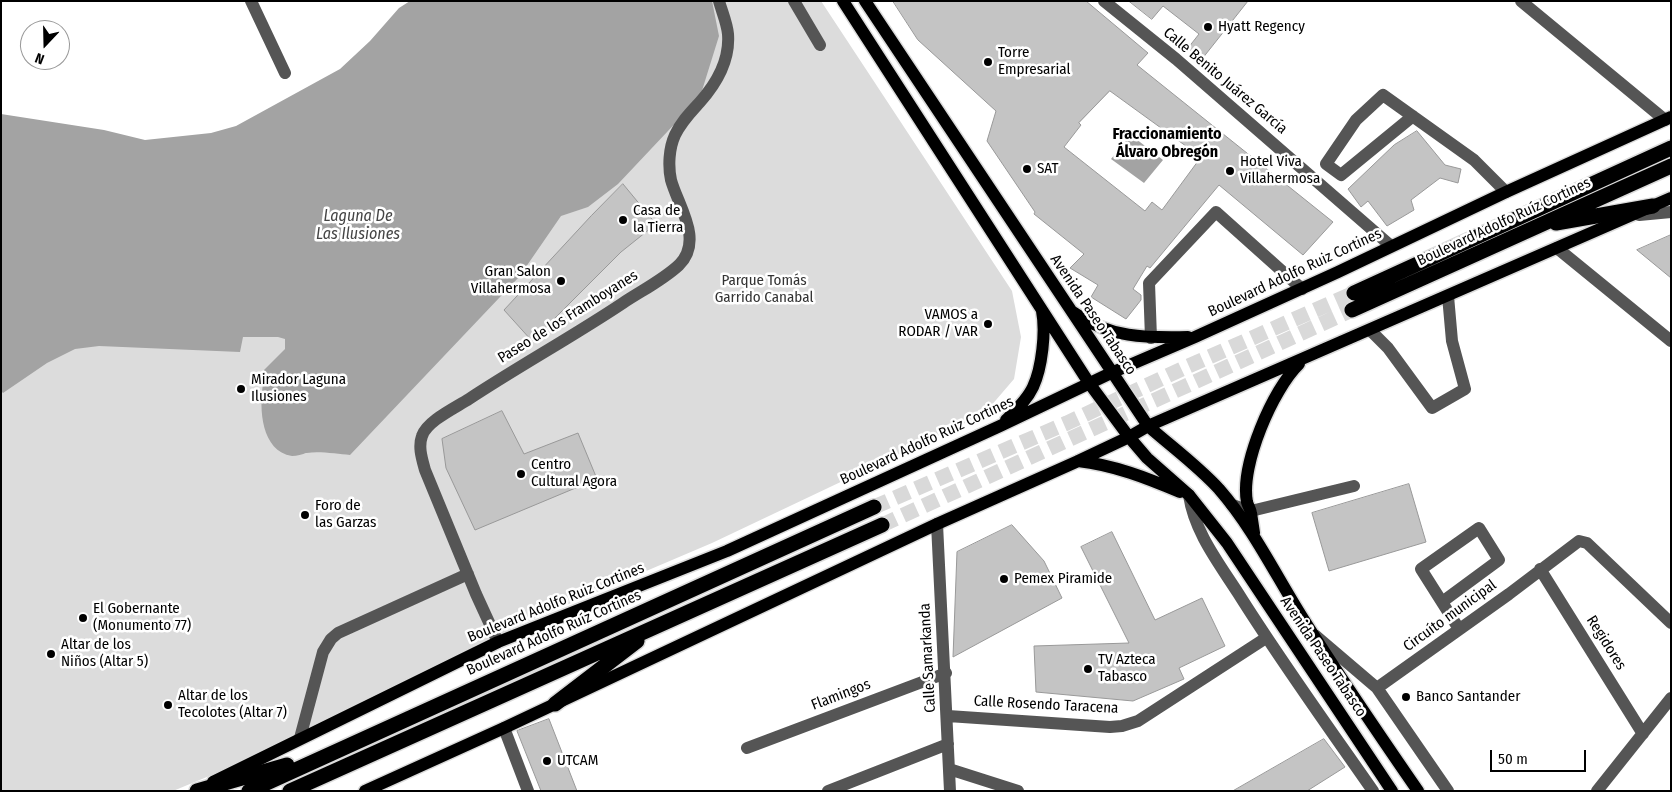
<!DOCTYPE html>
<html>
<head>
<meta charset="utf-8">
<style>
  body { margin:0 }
  #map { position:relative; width:1672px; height:792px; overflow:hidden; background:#fff; font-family:"Fira Sans Condensed",sans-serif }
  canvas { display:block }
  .frame { position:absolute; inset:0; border:2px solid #000; pointer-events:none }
  .north { position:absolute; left:20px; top:20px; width:50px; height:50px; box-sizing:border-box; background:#fff; border:1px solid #999; border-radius:50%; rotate:201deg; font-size:14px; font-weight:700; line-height:20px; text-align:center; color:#000 }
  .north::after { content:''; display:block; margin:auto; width:18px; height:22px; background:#000; clip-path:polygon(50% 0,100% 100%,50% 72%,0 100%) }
  .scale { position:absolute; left:1490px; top:750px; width:96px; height:22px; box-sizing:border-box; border:2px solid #000; border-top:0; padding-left:6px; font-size:15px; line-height:18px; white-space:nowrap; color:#000; -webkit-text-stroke:4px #fff; paint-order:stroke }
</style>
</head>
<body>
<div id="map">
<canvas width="1672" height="792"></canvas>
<div class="frame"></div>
<div class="north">N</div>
<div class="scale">50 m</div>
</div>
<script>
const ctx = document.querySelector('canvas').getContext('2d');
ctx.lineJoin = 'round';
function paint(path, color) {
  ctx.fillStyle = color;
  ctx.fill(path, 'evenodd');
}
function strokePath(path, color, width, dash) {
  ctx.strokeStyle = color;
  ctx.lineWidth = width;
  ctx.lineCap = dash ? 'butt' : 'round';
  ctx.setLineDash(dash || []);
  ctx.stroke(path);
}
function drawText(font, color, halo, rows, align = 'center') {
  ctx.font = font + ' "Fira Sans Condensed",sans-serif';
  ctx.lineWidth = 5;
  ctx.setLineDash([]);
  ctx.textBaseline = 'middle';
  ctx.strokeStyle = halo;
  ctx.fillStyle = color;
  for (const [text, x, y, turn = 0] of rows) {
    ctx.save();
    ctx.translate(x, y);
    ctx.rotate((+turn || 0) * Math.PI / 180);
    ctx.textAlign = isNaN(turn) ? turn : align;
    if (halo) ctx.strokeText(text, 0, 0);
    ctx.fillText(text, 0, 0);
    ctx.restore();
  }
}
const green = new Path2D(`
  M 682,1 L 821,1 L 1012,291 L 1021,337 L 1014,379 L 984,414 L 712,543 L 510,629 L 320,724 L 289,743 L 173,791 L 1,791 L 1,336 L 250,331 L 285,332 L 287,347 L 281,452 L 305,454 L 322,446 Z`);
const water = new Path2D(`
  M 410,1 L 712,1 L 719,36 L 700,97 L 618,184 L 588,207 L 561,216 L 519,277 L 350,455 C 338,454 319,451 307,453 C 302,454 297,456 292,456 C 261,451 259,409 263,384 L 265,383 L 264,370 L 285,349 L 285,339 L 278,337 L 243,337 L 240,352 L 99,346 L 75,349 L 47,363 L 3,393 L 1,391 L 1,114 L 104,130 L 145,140 L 211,133 L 236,126 L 340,69 L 370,41 L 399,8 Z
  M 1131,135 L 1163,160 L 1144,183 L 1111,159 Z`);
const building = new Path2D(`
  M 893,1 L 1086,1 L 1148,53 L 1137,65 L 1333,222 L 1303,255 L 1219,185 L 1150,268 L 1147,266 L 1133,289 L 1141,295 L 1141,300 L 1126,319 L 1091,297 L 1098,285 L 1070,268 L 1084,254 L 1034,214 L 1035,212 L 987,141 L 996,111 L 918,40 ZM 1110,91 L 1201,157 L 1162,210 L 1152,202 L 1145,211 L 1064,147 L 1081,125 L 1079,123 Z
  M 1129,1 L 1248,1 L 1202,59 L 1188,48 L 1199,34 L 1163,6 L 1152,19 Z
  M 1417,131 L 1445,165 L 1461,169 L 1458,183 L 1440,178 L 1411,200 L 1414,210 L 1387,226 L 1368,201 L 1361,207 L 1348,189 L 1394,145 Z
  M 623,184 L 656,224 L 621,252 L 532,341 L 504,310 L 591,216 Z
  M 1671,235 L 1671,278 L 1637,250 Z
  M 502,411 L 524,454 L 578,433 L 597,479 L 475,530 L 446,468 L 442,439 Z
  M 1409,484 L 1426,542 L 1329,571 L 1312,513 Z
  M 1012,525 L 1044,561 L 1062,598 L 953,657 L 957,552 Z
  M 1112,532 L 1155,620 L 1202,598 L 1225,646 L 1179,668 L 1184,679 L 1133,701 L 1036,692 L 1034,646 L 1129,643 L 1081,547 Z
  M 549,719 L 577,791 L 541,791 L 517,731 Z
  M 1324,739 L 1345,767 L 1307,791 L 1233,791 Z`);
const highwayTunnel = new Path2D(`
  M 874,507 L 1067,423 L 1184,368 L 1354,293
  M 882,525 L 1352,310`);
const minor = new Path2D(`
  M 251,1 L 285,73
  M 794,1 L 820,45
  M 1104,1 L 1176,59 L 1391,246
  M 1521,1 L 1665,120
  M 1413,116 L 1341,175 L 1326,164 L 1356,120 L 1383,95 L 1474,160 L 1506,192
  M 1639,215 L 1671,212
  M 1557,248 L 1671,341
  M 1370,330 L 1388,348 L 1432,408 L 1465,389 L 1452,341 L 1448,296
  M 1151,338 L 1149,283 L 1216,212 L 1302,289
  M 1189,495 C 1194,531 1218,562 1238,593 C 1280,660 1327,725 1373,791
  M 1232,505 L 1251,511 L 1354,486
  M 937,524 L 950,791
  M 1540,569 L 1643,734
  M 1442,602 L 1499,560 L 1479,528 L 1421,569 L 1459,629
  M 1316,636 L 1377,688 L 1448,791
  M 498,642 L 476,594 L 425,470 C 422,459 418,447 422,436 C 427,421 455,408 469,399 C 519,366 572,337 623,303 C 641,291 663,280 679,265 C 704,240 678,206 671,180 C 668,166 669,148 675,135 C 681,122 690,113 700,102 C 716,84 730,60 728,34 C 727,23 722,12 719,1
  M 1377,688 L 1509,594 L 1579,541 L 1587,543 L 1671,623
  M 948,716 L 1110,727 L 1122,726 L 1138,721 L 1266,638
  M 504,728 L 528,791
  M 300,738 L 323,652 L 331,639 L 338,633 L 468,574
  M 747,748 L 946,673
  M 949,769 L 1018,791
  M 828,791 L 948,744
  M 1597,791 L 1671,698`);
const major = new Path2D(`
  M 843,1 L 1089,383 L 1129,437 L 1147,458 L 1189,495 L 1227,543 L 1392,791
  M 865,1 L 1148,426 C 1172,447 1198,466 1219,489 C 1253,528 1275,574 1302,617 C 1339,676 1378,733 1418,791
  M 1073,312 C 1109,338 1146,338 1188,337
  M 1006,420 C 1016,410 1027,400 1033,387 C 1042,368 1046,331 1042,311
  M 1078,461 C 1114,465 1147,478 1180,492
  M 1254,533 C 1253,526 1252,520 1251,513 C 1251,510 1248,506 1247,502 C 1240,465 1273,389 1299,364
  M 213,782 L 498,642 L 727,551 L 1000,426 L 1111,373 L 1195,337 L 1338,272 L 1506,192 L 1671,117
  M 365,791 L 504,728 L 937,524 L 1076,462 L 1129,437 L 1148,426 L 1671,198`);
const highway = new Path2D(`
  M 1556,223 L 1653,206
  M 1354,293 L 1671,148
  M 1352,310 L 1671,166
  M 555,704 L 637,641
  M 197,791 L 287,765
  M 249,791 L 874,507
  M 290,791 L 882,525`);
const markers = [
  [1208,27,5,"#000"],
  [988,62,5,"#000"],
  [1027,169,5,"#000"],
  [1230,171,5,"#000"],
  [623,220,5,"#000"],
  [561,281,5,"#000"],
  [988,324,5,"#000"],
  [241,389,5,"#000"],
  [521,474,5,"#000"],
  [305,515,5,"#000"],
  [1004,579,5,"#000"],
  [83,618,5,"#000"],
  [51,654,5,"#000"],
  [1088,669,5,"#000"],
  [1406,697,5,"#000"],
  [168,705,5,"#000"],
  [547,761,5,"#000"]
];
const poiNames = [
  ["Hyatt Regency",1218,27],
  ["Torre",998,53],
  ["Empresarial",998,70],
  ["Hotel Viva",1240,162],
  ["Villahermosa",1240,179],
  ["SAT",1037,169],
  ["Casa de",633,211],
  ["la Tierra",633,228],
  ["Gran Salon",551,272,"right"],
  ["Villahermosa",551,289,"right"],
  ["VAMOS a",978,315,"right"],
  ["RODAR / VAR",978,332,"right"],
  ["Mirador Laguna",251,380],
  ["Ilusiones",251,397],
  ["Centro",531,465],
  ["Cultural Agora",531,482],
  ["Foro de",315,506],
  ["las Garzas",315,523],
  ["Pemex Piramide",1014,579],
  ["El Gobernante",93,609],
  ["(Monumento 77)",93,626],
  ["Altar de los",61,645],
  ["Niños (Altar 5)",61,662],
  ["TV Azteca",1098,660],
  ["Tabasco",1098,677],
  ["Altar de los",178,696],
  ["Tecolotes (Altar 7)",178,713],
  ["Banco Santander",1416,697],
  ["UTCAM",557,761]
];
const streetNames = [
  ["Calle Benito Juárez García",1225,81,40],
  ["Boulevard Adolfo Ruíz Cortines",1504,222,-25],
  ["Boulevard Adolfo Ruiz Cortines",1295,273,-25],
  ["Avenida Paseo Tabasco",1093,315,56],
  ["Paseo de los Framboyanes",568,317,-32],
  ["Boulevard Adolfo Ruiz Cortines",927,441,-25],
  ["Boulevard Adolfo Ruiz Cortines",556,603,-22],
  ["Circuíto municipal",1450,616,-36],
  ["Boulevard Adolfo Ruíz Cortines",554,633,-24],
  ["Regidores",1606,643,58],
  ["Avenida Paseo Tabasco",1323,657,56],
  ["Calle Samarkanda",928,658,-93],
  ["Flamingos",841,695,-21],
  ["Calle Rosendo Taracena",1046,705,3]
];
const parkNames = [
  ["Parque Tomás",764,281],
  ["Garrido Canabal",764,298]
];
const neighbourhoodNames = [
  ["Fraccionamiento",1167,135],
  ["Álvaro Obregón",1167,153]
];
const waterNames = [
  ["Laguna De",358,217],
  ["Las Ilusiones",358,235]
];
paint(green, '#dcdcdc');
paint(water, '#a3a3a3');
paint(building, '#c4c4c4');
strokePath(building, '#999', 1);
strokePath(highwayTunnel, '#d9d9d9', 15, [15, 8]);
strokePath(major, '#dbdbdb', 15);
strokePath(highway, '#dbdbdb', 18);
strokePath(minor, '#555', 12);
strokePath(major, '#000', 12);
strokePath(highway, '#000', 15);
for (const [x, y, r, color] of markers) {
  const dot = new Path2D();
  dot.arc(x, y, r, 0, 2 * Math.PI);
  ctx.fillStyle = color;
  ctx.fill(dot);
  strokePath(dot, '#fff', 2);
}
drawText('15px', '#000', '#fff', poiNames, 'left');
drawText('15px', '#000', '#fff', streetNames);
drawText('15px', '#333', '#fff', parkNames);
drawText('bold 16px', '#000', '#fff', neighbourhoodNames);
drawText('italic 16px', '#444', '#fff', waterNames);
</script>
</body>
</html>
